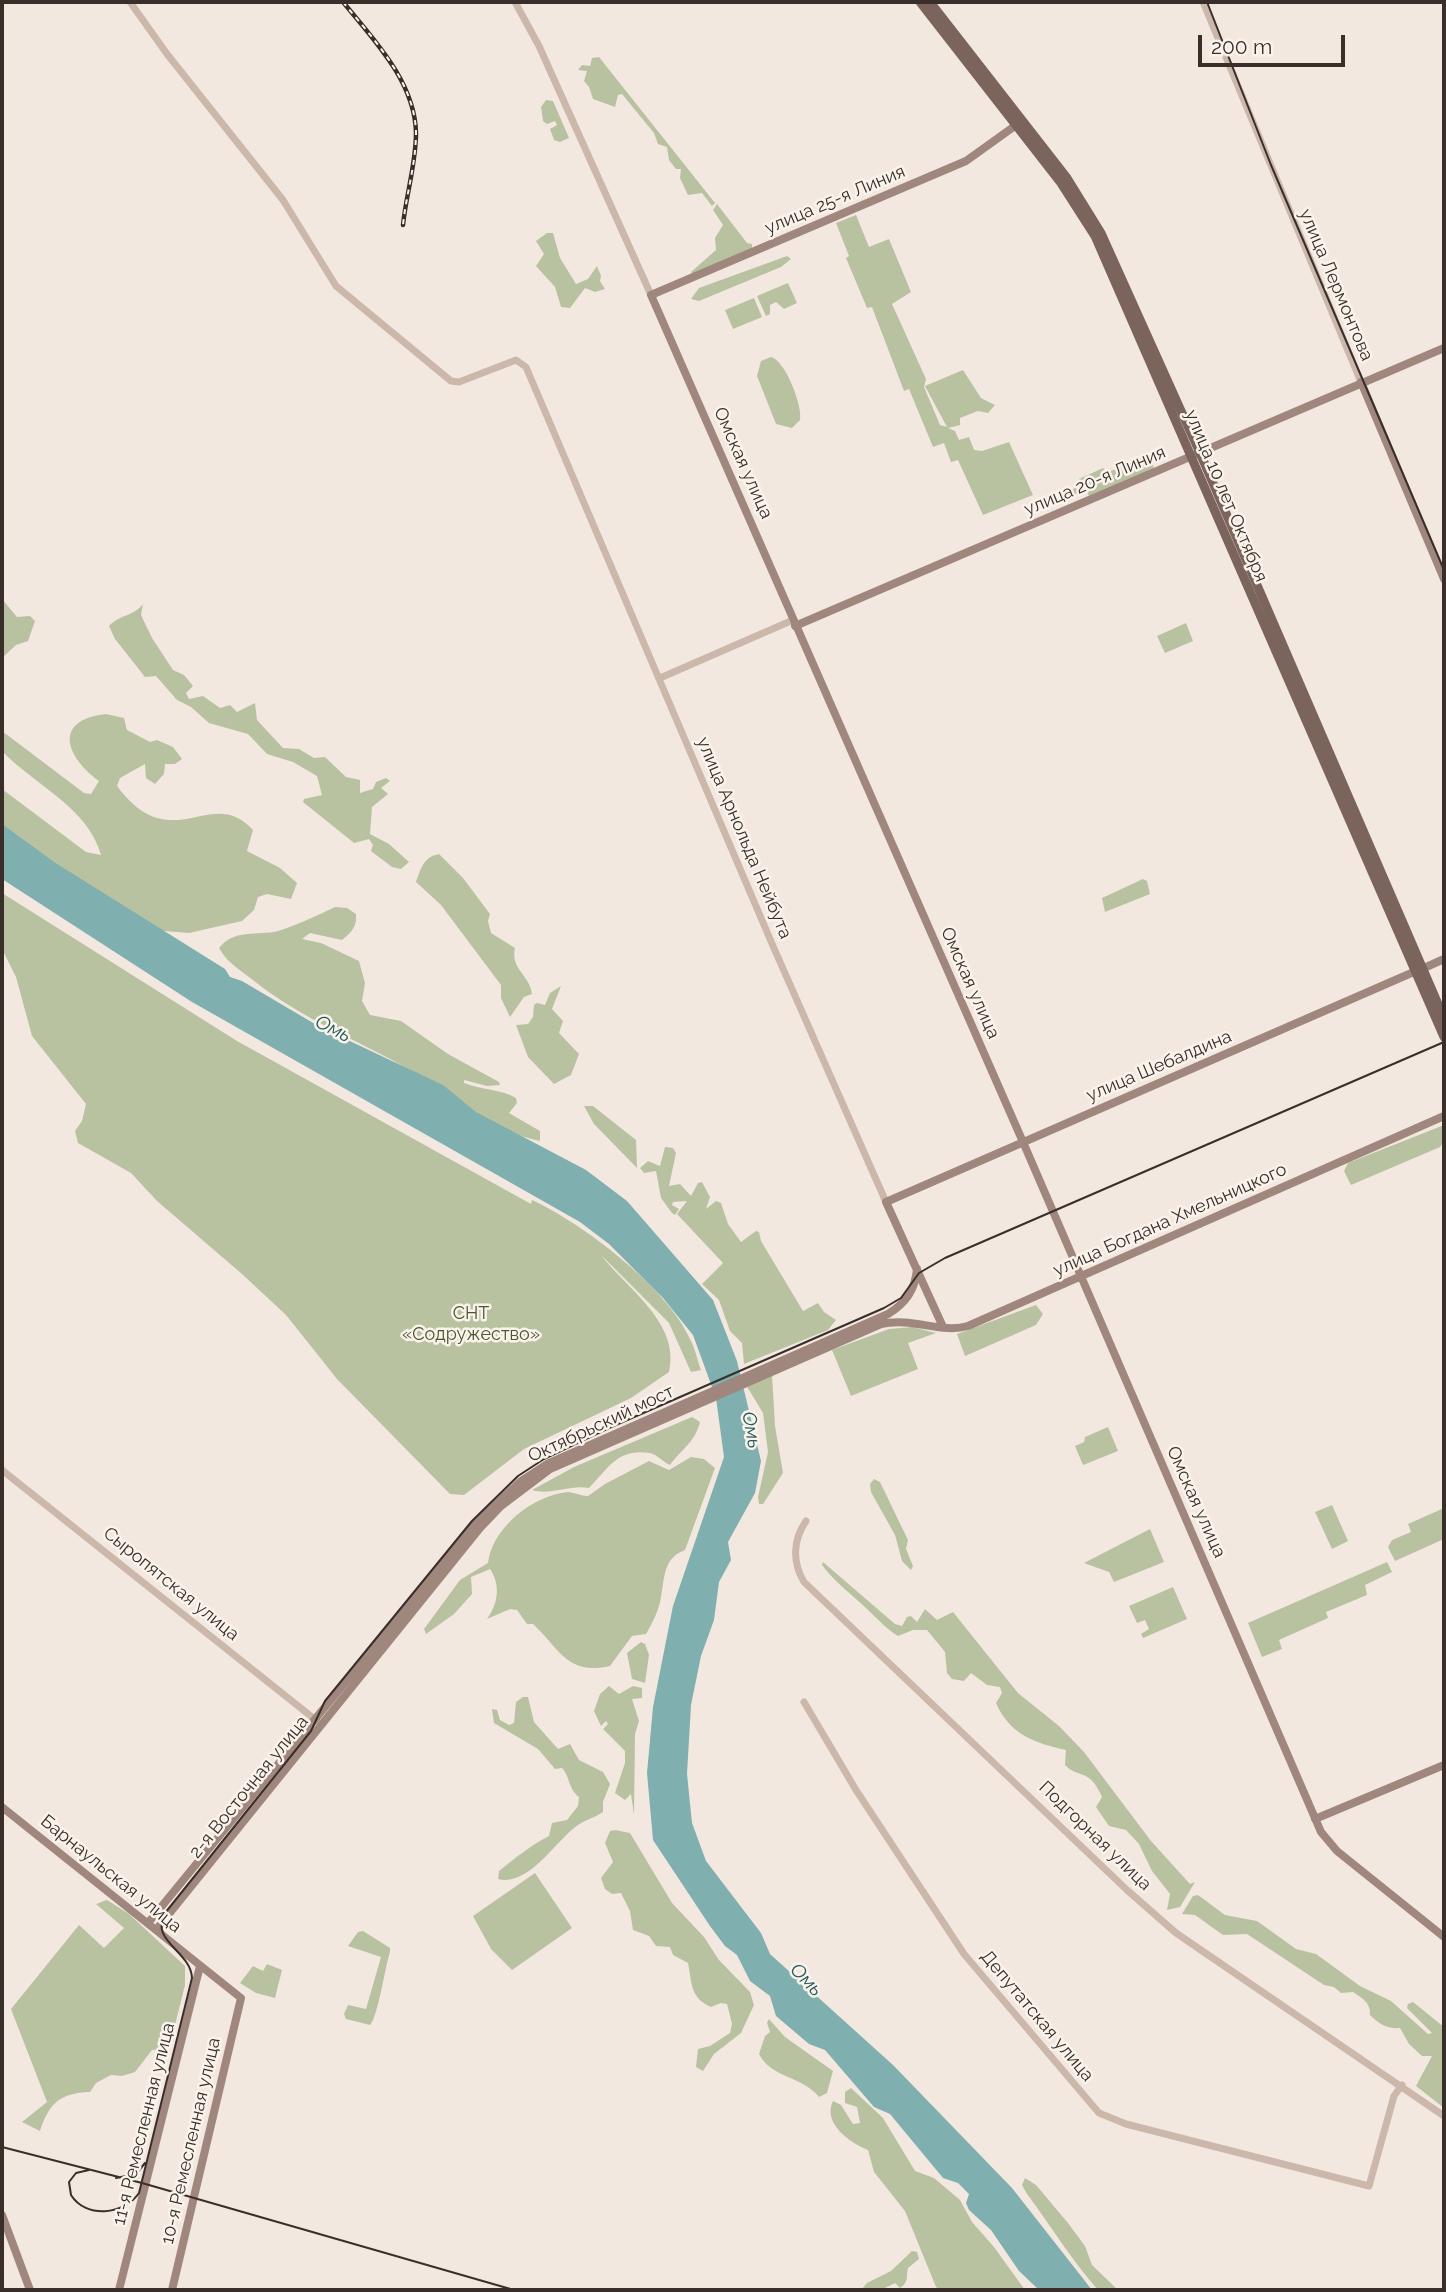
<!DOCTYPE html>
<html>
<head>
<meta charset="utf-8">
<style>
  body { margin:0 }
  #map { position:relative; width:1446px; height:2292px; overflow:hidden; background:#f3e8e0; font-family:Raleway,sans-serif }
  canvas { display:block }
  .frame { position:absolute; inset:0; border:4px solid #392e2a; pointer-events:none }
  .scale { position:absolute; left:1198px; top:35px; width:147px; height:32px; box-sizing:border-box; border:4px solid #392e2a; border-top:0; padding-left:9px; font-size:21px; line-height:24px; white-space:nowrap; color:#392e2a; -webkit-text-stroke:5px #faf3ec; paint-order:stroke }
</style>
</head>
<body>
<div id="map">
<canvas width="1446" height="2292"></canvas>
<div class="frame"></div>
<div class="scale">200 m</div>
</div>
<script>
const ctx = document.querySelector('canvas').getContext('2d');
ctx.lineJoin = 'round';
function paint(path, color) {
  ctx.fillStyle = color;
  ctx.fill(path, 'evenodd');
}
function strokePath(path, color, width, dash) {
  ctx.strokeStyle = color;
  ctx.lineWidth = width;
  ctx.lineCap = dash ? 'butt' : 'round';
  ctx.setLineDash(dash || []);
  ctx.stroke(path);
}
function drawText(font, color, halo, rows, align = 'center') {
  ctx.font = font + ' Raleway,sans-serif';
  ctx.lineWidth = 5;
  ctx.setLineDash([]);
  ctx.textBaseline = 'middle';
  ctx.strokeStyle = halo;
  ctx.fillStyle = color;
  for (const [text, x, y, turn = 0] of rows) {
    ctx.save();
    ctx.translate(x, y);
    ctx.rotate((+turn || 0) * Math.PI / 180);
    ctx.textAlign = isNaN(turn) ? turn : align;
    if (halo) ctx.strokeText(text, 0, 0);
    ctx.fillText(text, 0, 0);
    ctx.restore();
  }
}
const green = new Path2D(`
  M 599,57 L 715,203 L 712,206 L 702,193 L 688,195 L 680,178 L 681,169 L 676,169 L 669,160 L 667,147 L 658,144 L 654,133 L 622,94 L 618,95 L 615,107 L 593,99 L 589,87 L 584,81 L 587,71 L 578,70 L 582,65 L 590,66 L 592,58 Z
  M 546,100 L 553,101 L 569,138 L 560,142 L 554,140 L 550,129 L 557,125 L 555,121 L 547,124 L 543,121 L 541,107 Z
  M 717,204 L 747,243 L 752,244 L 752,249 L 693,275 L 691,272 L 716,250 L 715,238 L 723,225 L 713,210 Z
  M 856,215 L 869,247 L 889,239 L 911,292 L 892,304 L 926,379 L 924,387 L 940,425 L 947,427 L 925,386 L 963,370 L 981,398 L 995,405 L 988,413 L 978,411 L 960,418 L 960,425 L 948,428 L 955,431 L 959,440 L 969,437 L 974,450 L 982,451 L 1009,442 L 1033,495 L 983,515 L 958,460 L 951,462 L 944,443 L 933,447 L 909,389 L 904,391 L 872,307 L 867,308 L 846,258 L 849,256 L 836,223 Z
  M 547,233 L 553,233 L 560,258 L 576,284 L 588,279 L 597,266 L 601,276 L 600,281 L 605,289 L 595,292 L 585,288 L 570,308 L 561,307 L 555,287 L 536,266 L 544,254 L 536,241 Z
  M 787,256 L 791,259 L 781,267 L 699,301 L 691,299 L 699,288 Z
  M 788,283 L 797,303 L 784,309 L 776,302 L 770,305 L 770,314 L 766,316 L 757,296 Z
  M 754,298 L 762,317 L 733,329 L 725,310 Z
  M 771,357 C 785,360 803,406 800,420 L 792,428 L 776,424 L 757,376 L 761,361 Z
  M 1150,454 L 1154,469 L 1089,496 L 1086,490 L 1066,498 L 1064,493 L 1082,485 L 1079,479 L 1103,468 L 1106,473 Z
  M 2,599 L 17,617 L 30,616 L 35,621 L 28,641 L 16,645 L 2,658 Z
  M 143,604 L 141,615 L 152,638 L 173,670 L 184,675 L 193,686 L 186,693 L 189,699 L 203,696 L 220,708 L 230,705 L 237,712 L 255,703 L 257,720 L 283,748 L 299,749 L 314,758 L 325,757 L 346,777 L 360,780 L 360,793 L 373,789 L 376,782 L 386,778 L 390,781 L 381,788 L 388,794 L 372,807 L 370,834 L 389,844 L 409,862 L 401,869 L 392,867 L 371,851 L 373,845 L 369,839 L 354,843 L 303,802 L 304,799 L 322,795 L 317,776 L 293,762 L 267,754 L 248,734 L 209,723 L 191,707 L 177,700 L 156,676 L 145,677 L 115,639 L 109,626 C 119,615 134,616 143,604 Z
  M 1186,623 L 1193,641 L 1165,653 L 1157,636 Z
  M 106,714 L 124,718 L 127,730 L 150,742 L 157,740 L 173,747 L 182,759 L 175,764 L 165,764 L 164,774 L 155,784 L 146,778 L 145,764 L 120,778 L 117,786 C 172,860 211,783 253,830 L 247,851 L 280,868 L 297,883 L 291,899 L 267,894 L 258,897 L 254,910 L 242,921 L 189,933 L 152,930 L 2,828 L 2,789 L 86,852 L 101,855 C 88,807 34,785 2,751 L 2,731 L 84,793 L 91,794 L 99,781 C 66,757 52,720 106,714 Z
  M 439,854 L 463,878 L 490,914 L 488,921 L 491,933 L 515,948 C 510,969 530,975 532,994 L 524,997 L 510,1017 L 501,998 L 501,985 L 441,905 L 416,882 C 421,869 423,857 439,854 Z
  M 1143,879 L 1147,881 L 1150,894 L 1105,912 L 1102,898 Z
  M 2,893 L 237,1041 L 531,1204 L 532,1200 C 582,1223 667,1287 690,1339 C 695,1348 697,1359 701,1370 L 691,1372 L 669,1323 L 601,1255 C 626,1288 681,1323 669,1372 L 631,1398 L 524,1449 L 464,1495 L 450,1494 L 337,1379 L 286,1315 L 242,1274 L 157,1201 L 131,1173 L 78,1143 L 75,1131 L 82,1121 L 86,1104 L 32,1036 L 16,977 L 2,949 Z
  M 335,907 L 347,908 L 356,914 C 357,926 352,932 342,940 L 310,933 L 302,939 L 321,943 L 359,961 L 365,983 L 362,1001 L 370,1015 L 401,1021 L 448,1054 L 499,1082 L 500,1085 L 487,1086 L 464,1080 L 464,1083 C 481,1090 501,1089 516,1098 L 517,1103 L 509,1113 L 540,1131 L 540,1141 C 495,1132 462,1101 424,1078 C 366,1043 301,1020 249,977 C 237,968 226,961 219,948 C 234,930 252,935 274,932 C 286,930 323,913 335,907 Z
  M 561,986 L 552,1009 L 563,1021 L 559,1033 L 579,1054 L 571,1075 L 554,1084 L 528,1057 L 516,1025 L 528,1024 L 533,1017 L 534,1005 L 537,1003 L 545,1005 L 550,993 Z
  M 584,1106 L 593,1106 L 636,1140 L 637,1168 L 594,1124 Z
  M 1444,1125 L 1444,1141 L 1440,1147 L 1351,1185 L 1344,1171 L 1348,1163 Z
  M 665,1147 L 673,1148 L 676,1153 L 669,1186 L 680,1184 L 691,1196 L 698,1183 L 702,1182 L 710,1197 L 706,1209 L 716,1201 L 721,1203 L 728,1224 L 741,1242 L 756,1231 L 759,1232 L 761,1241 L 803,1311 L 818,1303 L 824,1312 L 836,1320 L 828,1330 L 744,1364 L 742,1343 L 730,1331 L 719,1300 L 702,1284 L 723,1263 L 677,1214 L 687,1201 L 673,1202 L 672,1205 L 679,1209 L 675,1215 L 672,1213 L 661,1198 L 656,1171 L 644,1173 L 640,1168 L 648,1161 L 660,1166 Z
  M 1036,1305 L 1043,1314 L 1036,1325 L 965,1356 L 957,1334 Z
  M 912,1327 L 936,1333 L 908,1343 L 918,1369 L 851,1396 L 832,1350 L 889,1329 Z
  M 772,1374 L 775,1426 L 783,1473 L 763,1504 L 759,1504 L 758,1497 L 768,1452 L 763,1413 L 746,1385 Z
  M 692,1417 L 700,1422 C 695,1442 682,1449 670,1465 C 663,1462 658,1455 650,1453 C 617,1448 608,1469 589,1488 C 570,1484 550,1496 532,1490 L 574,1467 Z
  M 1108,1427 L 1118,1451 L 1083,1465 L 1075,1446 L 1084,1442 L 1085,1437 Z
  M 691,1457 L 704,1459 L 715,1468 L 685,1550 C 663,1558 665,1577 661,1597 C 659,1610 653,1622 646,1634 L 632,1636 L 610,1666 C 567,1676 559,1648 533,1624 L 527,1624 L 517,1610 L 510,1609 L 487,1619 C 498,1604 501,1585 490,1569 L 471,1577 L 472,1594 L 454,1614 L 426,1634 L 424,1629 L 460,1580 L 488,1563 C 492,1528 533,1495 568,1492 C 573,1492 581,1496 588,1496 L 605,1484 L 649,1461 L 669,1470 Z
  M 874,1479 L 880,1482 L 908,1540 L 906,1549 L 913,1566 L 911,1570 L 902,1561 L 895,1535 L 871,1492 L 870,1484 Z
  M 1332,1505 L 1348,1541 L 1332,1549 L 1315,1512 Z
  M 1444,1508 L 1444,1539 L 1395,1561 L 1388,1547 L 1392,1540 L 1411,1532 L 1408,1524 Z
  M 1150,1529 L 1164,1562 L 1114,1582 L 1109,1572 L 1084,1563 Z
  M 823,1562 L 895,1624 L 902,1626 L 907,1617 L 911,1616 L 917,1622 L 925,1609 L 937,1620 L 953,1612 L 1018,1693 L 1059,1726 L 1084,1752 L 1151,1841 L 1190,1884 L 1195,1882 L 1180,1907 L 1167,1910 L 1170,1894 L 1152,1871 L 1139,1844 L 1126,1830 L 1109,1826 L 1096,1807 L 1102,1797 C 1089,1767 1078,1779 1065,1765 L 1066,1750 C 1035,1743 1010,1735 996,1703 L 1002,1693 L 1000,1687 L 987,1685 L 971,1673 L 964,1681 L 952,1679 L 947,1673 L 945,1652 L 927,1630 L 913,1630 L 898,1636 C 886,1629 878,1619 868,1610 C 852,1594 836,1584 822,1565 Z
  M 1387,1562 L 1392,1572 L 1365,1585 L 1367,1595 L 1326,1612 L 1328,1618 L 1279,1640 L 1282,1649 L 1262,1657 L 1248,1623 Z
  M 1173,1587 L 1187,1619 L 1143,1638 L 1141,1634 L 1149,1629 L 1145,1620 L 1137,1623 L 1129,1606 Z
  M 641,1642 L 645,1644 L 649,1655 L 645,1683 L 632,1679 L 627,1653 Z
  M 609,1686 L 619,1694 L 633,1686 L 642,1688 L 642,1698 L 632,1699 L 639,1721 L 635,1734 L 634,1815 L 631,1794 L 625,1800 L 615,1793 L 625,1763 L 625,1751 L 603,1729 L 608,1724 L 606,1721 L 601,1726 L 594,1711 L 600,1694 Z
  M 523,1697 L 528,1697 L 534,1722 L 558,1749 L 570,1744 L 579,1760 L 603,1772 L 610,1784 L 603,1802 L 603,1812 C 596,1817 585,1820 578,1825 C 556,1840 529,1887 498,1879 L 499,1871 C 515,1858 530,1846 549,1836 L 552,1823 L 567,1820 L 578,1806 L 579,1797 C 567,1787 571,1778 562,1768 L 555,1769 L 538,1749 L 494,1723 L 492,1709 L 497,1710 L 500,1720 L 509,1725 L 514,1723 L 516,1702 Z
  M 615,1830 L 630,1833 L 672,1903 L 704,1937 L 719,1960 L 750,1992 L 754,2005 L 741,2033 L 714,2054 L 703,2071 L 696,2067 L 698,2049 L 710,2046 L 730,2033 L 732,2024 L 727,2004 L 721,2003 L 711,2007 C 690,1998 692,1983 688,1963 L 673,1955 L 670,1947 L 656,1946 L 649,1936 L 633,1930 L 630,1911 L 621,1893 L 612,1894 L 605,1889 L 601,1878 L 613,1862 L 605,1843 L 610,1831 Z
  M 535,1873 L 572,1928 L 512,1970 L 491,1949 L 473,1916 Z
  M 1198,1895 L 1225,1915 L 1257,1921 L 1296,1949 L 1316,1954 L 1360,1986 L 1391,2001 L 1428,2034 L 1432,2033 L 1407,2008 L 1408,2004 L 1413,2002 L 1444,2027 L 1444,2108 L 1416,2086 L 1432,2056 L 1422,2056 L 1409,2044 L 1400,2028 C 1387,2029 1379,2024 1370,2015 C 1371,2003 1362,1998 1353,1992 L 1341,1993 L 1334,1987 L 1324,1985 L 1247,1934 L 1223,1935 L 1195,1915 L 1182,1914 L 1193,1896 Z
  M 107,1900 L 129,1914 L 185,1966 L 185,1985 L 169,2049 L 152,2050 L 135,2072 L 122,2076 L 111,2075 L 96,2083 L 90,2092 C 59,2093 49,2104 40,2131 L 22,2122 L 47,2102 L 11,2009 L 79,1925 L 104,1948 L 124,1928 L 96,1904 Z
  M 363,1931 L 390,1948 L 390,1952 C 385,1967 378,2017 370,2025 L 346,2019 L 344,2014 L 348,2005 L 366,2009 L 381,1957 L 348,1946 L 358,1932 Z
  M 267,1964 L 282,1970 L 275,1998 L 256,1993 L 240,1983 L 253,1966 L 263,1971 Z
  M 769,2019 L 785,2037 L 833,2071 L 827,2093 L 819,2097 C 803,2076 772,2079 759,2054 L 765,2036 L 770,2032 L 767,2023 Z
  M 851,2088 L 883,2118 L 915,2171 L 934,2178 L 960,2200 L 972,2222 L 994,2247 L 1025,2290 L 940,2290 L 936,2287 L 905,2211 L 874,2172 L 868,2150 C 850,2143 822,2123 833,2101 L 841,2105 L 853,2124 L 860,2123 L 857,2107 L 845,2103 L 845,2092 Z
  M 1025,2178 L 1036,2185 L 1068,2223 L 1085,2246 L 1092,2265 L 1118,2290 L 1098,2290 C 1072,2261 1051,2226 1027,2194 L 1022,2185 Z
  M 912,2251 L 917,2252 L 919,2259 L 908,2268 C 906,2277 909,2282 900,2288 L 895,2283 L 881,2290 L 861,2290 L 867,2283 L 891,2271 Z`);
const water = new Path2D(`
  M 2,824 L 54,862 L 225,969 L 230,977 L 242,981 L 320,1027 L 443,1085 L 476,1112 L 586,1170 L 627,1201 L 713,1300 L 737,1361 L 761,1461 L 755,1493 L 728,1542 L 731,1560 L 719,1582 L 714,1620 L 701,1656 L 691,1705 L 687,1774 L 692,1823 L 706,1861 L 761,1933 L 770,1954 L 893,2065 L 1012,2188 L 1092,2290 L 1039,2290 L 1019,2271 L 991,2230 L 969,2210 L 966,2203 L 969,2194 L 958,2183 L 943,2178 L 890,2114 L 874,2107 L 825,2050 L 809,2044 L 776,2016 L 770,1996 L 750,1981 L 737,1955 L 725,1946 L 710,1926 L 653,1840 L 647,1773 L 653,1707 L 673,1606 L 724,1457 L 716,1398 L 693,1335 L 663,1298 L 609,1244 L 580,1222 L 192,1002 L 2,879 Z`);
const tertiary = new Path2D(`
  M 130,2 L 167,54 L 283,200 L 336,286 L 451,381 L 459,382 L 516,360 L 526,367 L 773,946 L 886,1202
  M 515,2 L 539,46 L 651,295
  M 1203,2 L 1361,382
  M 660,678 L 793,620
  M 2,1470 L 317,1721
  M 806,1521 C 793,1540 792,1562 804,1582 L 1127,1890 L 1176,1933 L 1444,2116
  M 804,1702 L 856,1790 L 964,1954 L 1099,2113 L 1126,2124 L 1369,2186 L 1394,2096 L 1402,2085`);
const secondary = new Path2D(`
  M 1019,123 L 966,161 L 651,295 L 1023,1142 L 1321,1832 L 1337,1851 L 1444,1937
  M 1361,382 L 1444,579
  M 795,626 L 1444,348
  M 1424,968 L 1444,959
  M 943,1327 L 886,1202 L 1416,971
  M 2,1807 L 241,1998 L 172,2290
  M 1315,1819 L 1444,1765
  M 148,1923 L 475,1524 L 521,1481 L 547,1464 L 888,1314 C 906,1303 915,1290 917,1269
  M 156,1930 L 480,1528 L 501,1506 L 550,1469 L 881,1324 C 913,1317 941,1334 968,1326 L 1444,1116
  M 2,2215 L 30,2290
  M 119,2290 L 200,1966`);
const primary = new Path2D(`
  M 920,2 L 1061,183 L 1095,236 L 1444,1037
  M 930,2 L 1067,178 L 1101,233 L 1200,453 L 1444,1018`);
const tram = new Path2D(`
  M 1207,2 L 1271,165 L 1444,570
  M 2,2147 L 142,2183 L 514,2290
  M 89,2170 L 76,2173 L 69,2182 L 71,2195 C 86,2219 124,2215 139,2193 L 192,1978 C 191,1951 149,1941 165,1913 L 311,1731 L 325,1701 L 472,1521 L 518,1476 L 544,1459 L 609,1428 L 884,1308 L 901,1298 L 919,1273 L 945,1258 L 1444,1042
  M 116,2178 L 136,2174 L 145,2163`);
const rail = new Path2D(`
  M 343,2 C 374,40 415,82 416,133 C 416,164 406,195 403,225`);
const streetNames = [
  ["улица 25-я Линия",835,200,-23],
  ["улица Лермонтова",1336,285,67],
  ["Омская улица",743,463,66],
  ["улица 20-я Линия",1095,481,-23],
  ["улица 10 лет Октября",1226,496,67],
  ["улица Арнольда Нейбута",744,838,67],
  ["Омская улица",970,983,66],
  ["улица Шебалдина",1159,1066,-23],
  ["улица Богдана Хмельницкого",1170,1220,-24],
  ["Октябрьский мост",601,1424,-25],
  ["Омская улица",1196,1502,66],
  ["Сыропятская улица",171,1584,39],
  ["2-я Восточная улица",249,1787,-51],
  ["Подгорная улица",1095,1836,44],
  ["Барнаульская улица",111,1874,39],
  ["Депутатская улица",1037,2016,50],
  ["11-я Ремесленная улица",144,2124,-76],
  ["10-я Ремесленная улица",191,2141,-77]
];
const parkNames = [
  ["СНТ",471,1314],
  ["«Содружество»",471,1335]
];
const waterNames = [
  ["Омь",333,1029,27],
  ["Омь",751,1430,80],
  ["Омь",806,1980,46]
];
paint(green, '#b8c2a0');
paint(water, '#7fafae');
strokePath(tertiary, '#cbb8ab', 7);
strokePath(secondary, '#9f877d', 8);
strokePath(primary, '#7a645c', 9);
strokePath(tram, '#392e2a', 2);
strokePath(rail, '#392e2a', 4.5);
strokePath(rail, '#faf3ec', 2, [5]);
drawText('18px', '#392e2a', '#faf3ec', streetNames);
drawText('18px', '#4b572f', '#faf3ec', parkNames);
drawText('italic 19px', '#205a5a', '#faf3ec', waterNames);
</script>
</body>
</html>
